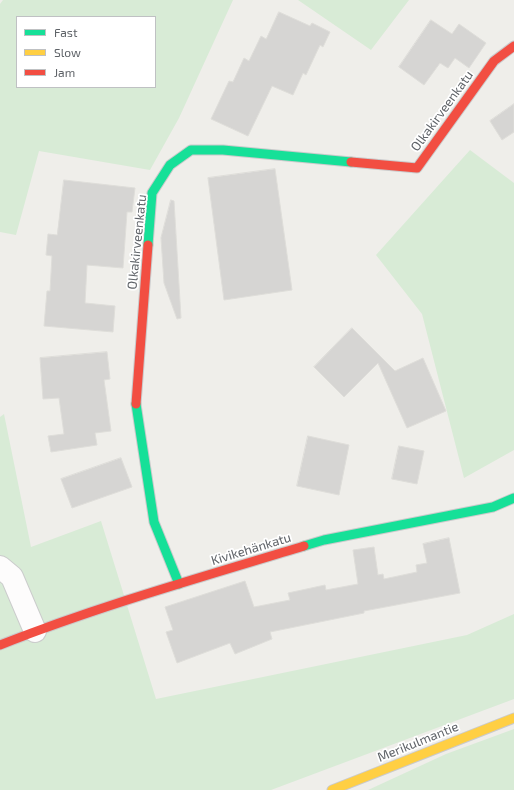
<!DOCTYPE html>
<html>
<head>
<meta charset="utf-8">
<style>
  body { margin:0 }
  #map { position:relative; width:514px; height:790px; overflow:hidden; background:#efeeea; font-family:"Exo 2",sans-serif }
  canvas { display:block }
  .legend { position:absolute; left:16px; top:16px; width:140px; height:72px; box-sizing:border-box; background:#fff; border:1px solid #bfc1c3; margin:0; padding:5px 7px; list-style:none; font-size:12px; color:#5f6368 }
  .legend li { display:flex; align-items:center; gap:8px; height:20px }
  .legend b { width:20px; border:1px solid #bfc1c3 }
</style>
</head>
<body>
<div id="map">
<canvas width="514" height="790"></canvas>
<ul class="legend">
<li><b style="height:5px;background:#16e098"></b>Fast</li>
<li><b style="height:5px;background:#ffcf43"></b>Slow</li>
<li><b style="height:5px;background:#f24e42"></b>Jam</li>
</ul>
</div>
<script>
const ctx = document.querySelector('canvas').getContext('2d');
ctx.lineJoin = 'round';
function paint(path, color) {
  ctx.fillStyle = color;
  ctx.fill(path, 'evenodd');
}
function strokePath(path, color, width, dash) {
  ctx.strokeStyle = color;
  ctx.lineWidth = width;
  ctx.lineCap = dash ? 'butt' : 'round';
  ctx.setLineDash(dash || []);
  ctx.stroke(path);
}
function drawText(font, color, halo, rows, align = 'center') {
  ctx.font = font + ' "Exo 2",sans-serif';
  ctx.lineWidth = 3.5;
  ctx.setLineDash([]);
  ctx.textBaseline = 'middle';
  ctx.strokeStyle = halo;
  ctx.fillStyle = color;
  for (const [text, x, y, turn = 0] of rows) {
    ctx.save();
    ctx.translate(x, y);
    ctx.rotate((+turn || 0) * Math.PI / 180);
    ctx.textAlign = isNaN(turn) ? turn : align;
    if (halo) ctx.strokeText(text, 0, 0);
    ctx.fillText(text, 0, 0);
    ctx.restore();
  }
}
const green = new Path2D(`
  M 3,0 L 233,0 L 179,118 L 150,170 L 39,151 L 16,235 L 0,232 L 0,4 ZM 17,17 L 155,17 L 155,87 L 17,87 Z
  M 298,0 L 409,0 L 371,50 Z
  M 470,150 L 514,183 L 514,450 L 464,478 L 422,314 L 376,255 Z
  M 4,414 L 31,547 L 101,521 L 156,699 L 467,635 L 514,614 L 514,699 L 271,790 L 0,790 L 0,417 Z
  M 514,729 L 514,790 L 368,790 L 446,754 Z`);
const building = new Path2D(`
  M 279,12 L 310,26 L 312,23 L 330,32 L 323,47 L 320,45 L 306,75 L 303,73 L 293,95 L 272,86 L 248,136 L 211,119 L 229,81 L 233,82 L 244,58 L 249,61 L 261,36 L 266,39 Z
  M 431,20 L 452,34 L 459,24 L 486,43 L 469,68 L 455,58 L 448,68 L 440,63 L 424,85 L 399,67 Z
  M 514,104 L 514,132 L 502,140 L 490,121 Z
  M 275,169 L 292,290 L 224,300 L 208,178 Z
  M 64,180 L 135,188 L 132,212 L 127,212 L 123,268 L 87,265 L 85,303 L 115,306 L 113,332 L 44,326 L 47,291 L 50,291 L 52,256 L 46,255 L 48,234 L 57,235 Z
  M 171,200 L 174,201 L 181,318 L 177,319 L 164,283 L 161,238 Z
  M 352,328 L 395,371 L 423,358 L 446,411 L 407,428 L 378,363 L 344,397 L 314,367 Z
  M 107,352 L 110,379 L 104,380 L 111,431 L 95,433 L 97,445 L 51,452 L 48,436 L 64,434 L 59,398 L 43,399 L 40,358 Z
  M 308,436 L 349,445 L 339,495 L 297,486 Z
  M 399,446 L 424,451 L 417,484 L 392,479 Z
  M 121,458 L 132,487 L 72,508 L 61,479 Z
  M 449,538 L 460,593 L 364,611 L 364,613 L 270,632 L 272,639 L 235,654 L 230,643 L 177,663 L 166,632 L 173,630 L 165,607 L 245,581 L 254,607 L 290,600 L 288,593 L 325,585 L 326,590 L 358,584 L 353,550 L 374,547 L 378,575 L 383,574 L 384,579 L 417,572 L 416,565 L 427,563 L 423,544 Z`);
const street = new Path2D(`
  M 0,567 L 12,577 L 35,631`);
const fast = new Path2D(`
  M 148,245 L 152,193 L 170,165 L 191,150 L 223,150 L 351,162
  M 136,404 L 154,522 L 179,584
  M 304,546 L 324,540 L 493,507 L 514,498`);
const slow = new Path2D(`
  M 332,790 L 514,718`);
const jam = new Path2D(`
  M 351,162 L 417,168 L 494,61 L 514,46
  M 136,404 L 148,245
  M 0,645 C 99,606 202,577 304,546`);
const streetNames = [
  ["Olkakirveenkatu",442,111,-54],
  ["Olkakirveenkatu",137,242,-84],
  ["Kivikehänkatu",251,549,-17],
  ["Merikulmantie",418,742,-22]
];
paint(green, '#d8ebd6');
paint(building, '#d6d5d3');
strokePath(building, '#deddd9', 1);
strokePath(street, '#cbcccc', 24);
strokePath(fast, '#cacacb', 11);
strokePath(slow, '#cacacb', 11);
strokePath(jam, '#cacacb', 11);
strokePath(street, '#fdfcfc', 22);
strokePath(fast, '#16e098', 9);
strokePath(slow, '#ffcf43', 9);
strokePath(jam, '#f24e42', 9);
drawText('13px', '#5f6368', '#fff', streetNames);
</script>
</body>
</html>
